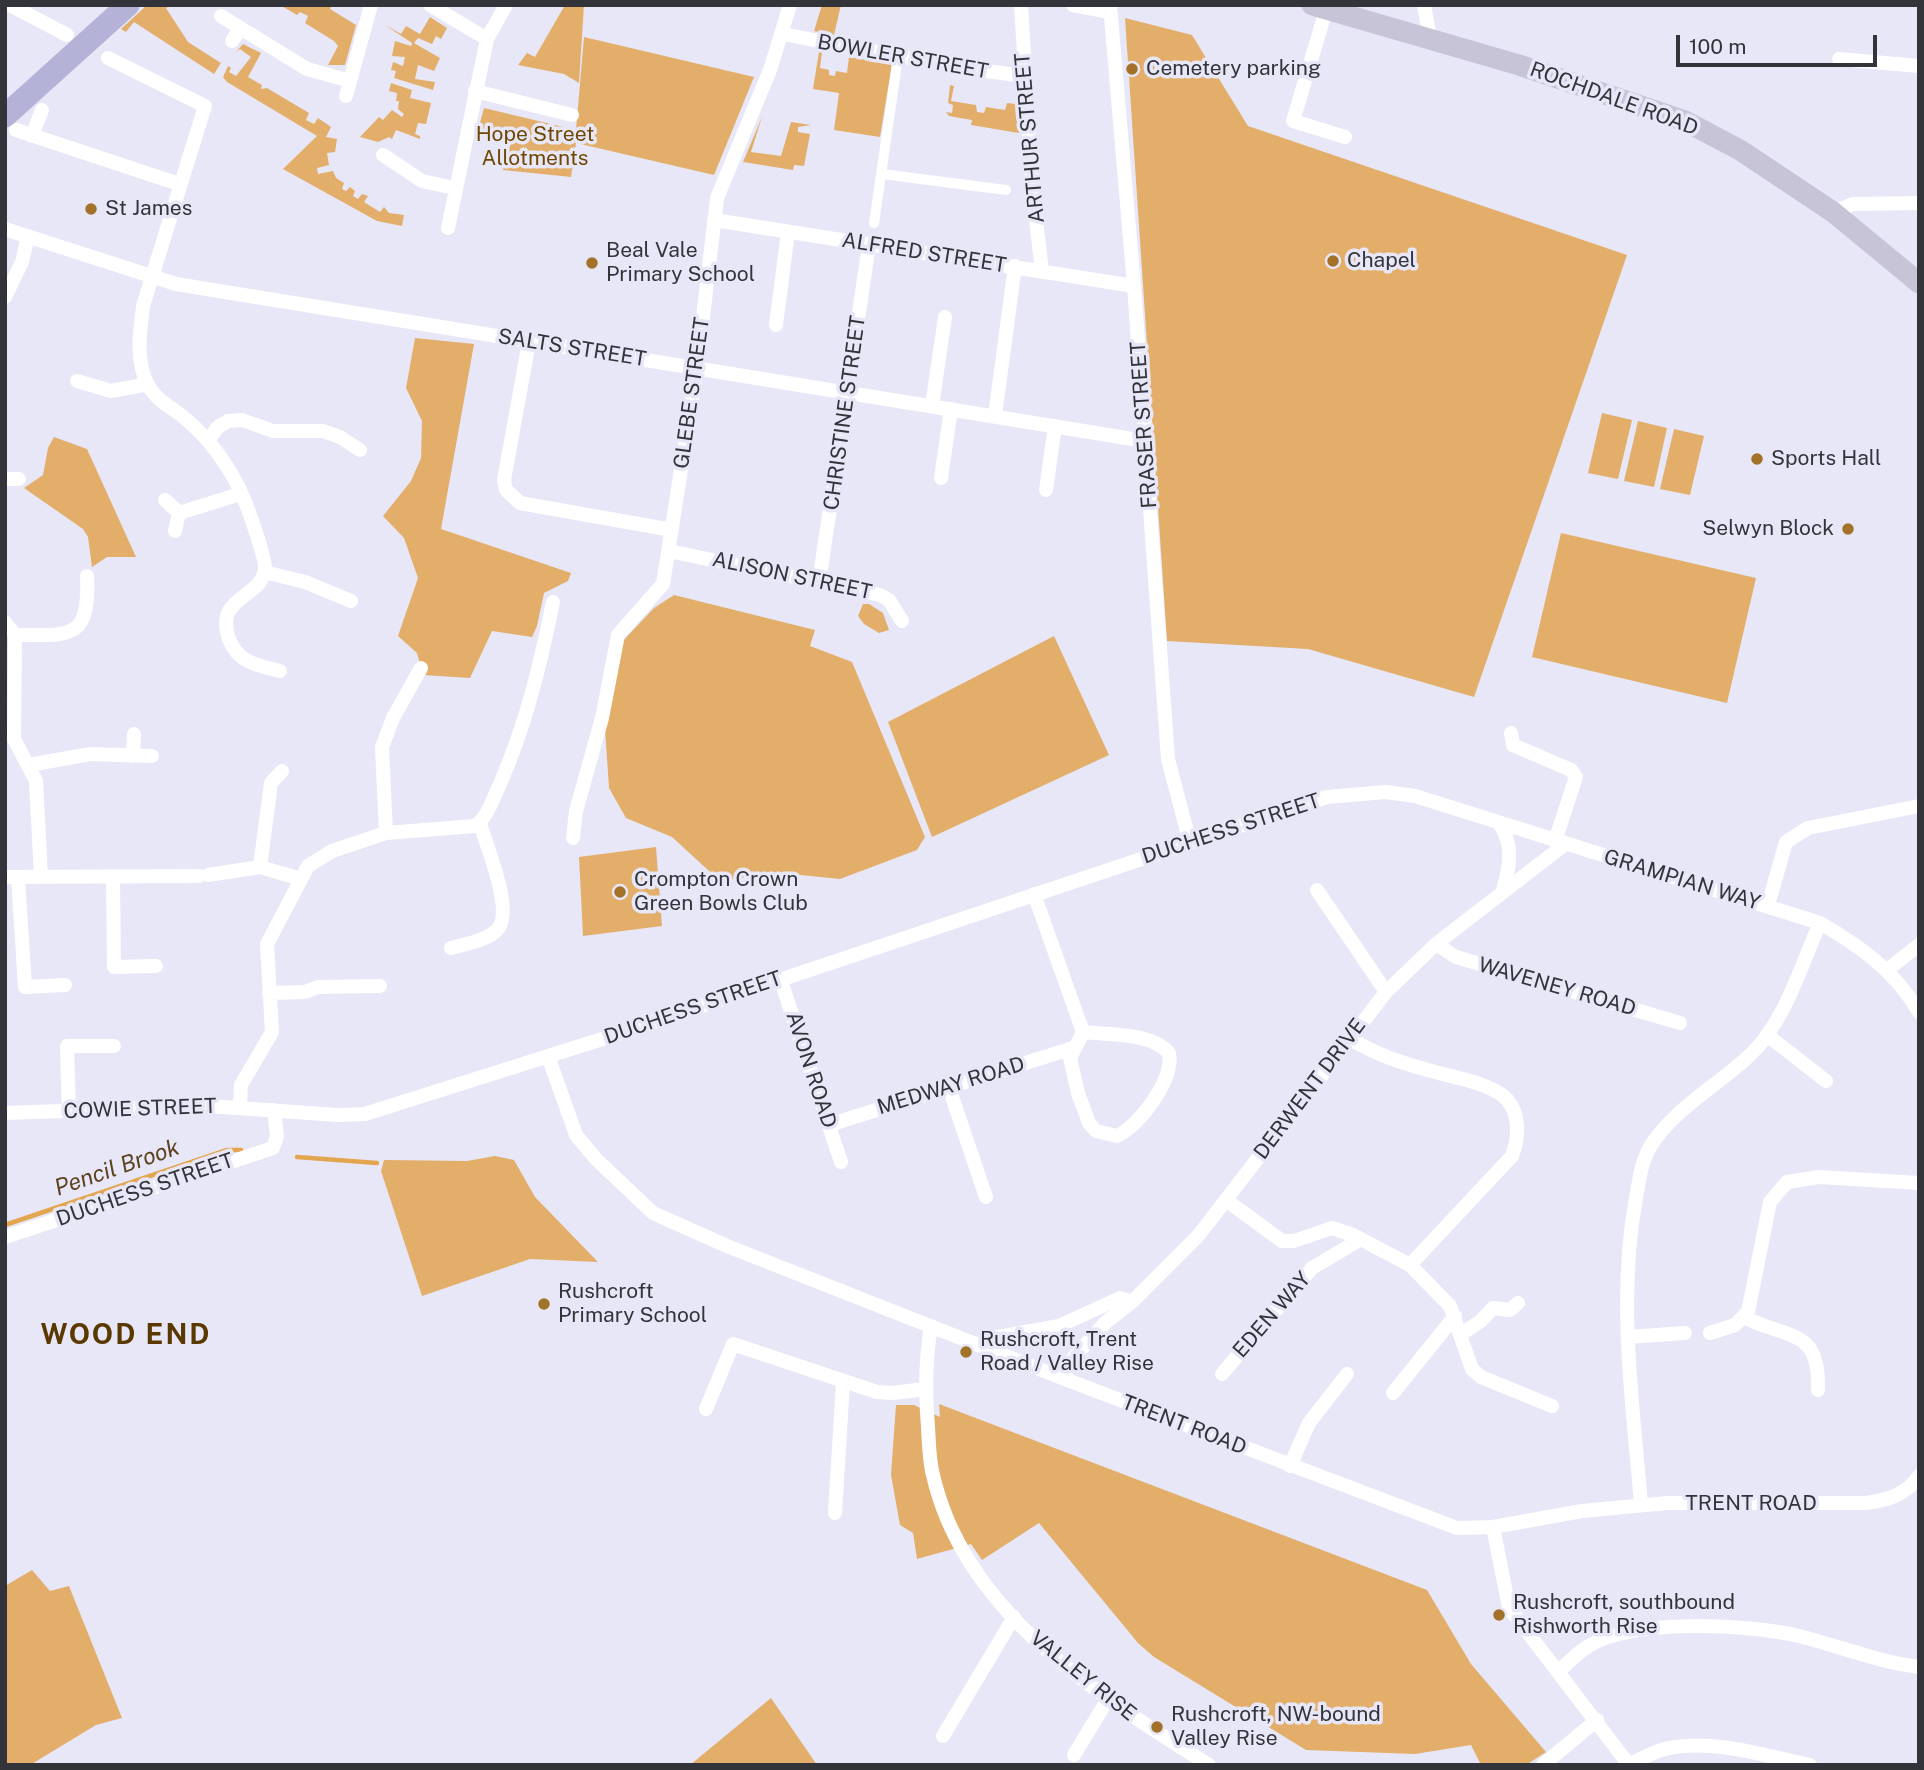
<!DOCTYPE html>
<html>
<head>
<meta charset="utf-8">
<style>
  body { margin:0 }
  #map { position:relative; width:1924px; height:1770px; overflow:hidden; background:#e7e7f8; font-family:"Public Sans",sans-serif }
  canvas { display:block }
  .frame { position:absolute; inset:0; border:7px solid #33333a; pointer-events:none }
  .scale { position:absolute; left:1676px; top:35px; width:201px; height:32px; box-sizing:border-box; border:4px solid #33333a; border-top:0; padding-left:9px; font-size:21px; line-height:24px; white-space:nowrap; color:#33333a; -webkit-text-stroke:5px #e7e7f8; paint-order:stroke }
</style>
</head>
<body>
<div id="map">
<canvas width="1924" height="1770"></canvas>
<div class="frame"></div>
<div class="scale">100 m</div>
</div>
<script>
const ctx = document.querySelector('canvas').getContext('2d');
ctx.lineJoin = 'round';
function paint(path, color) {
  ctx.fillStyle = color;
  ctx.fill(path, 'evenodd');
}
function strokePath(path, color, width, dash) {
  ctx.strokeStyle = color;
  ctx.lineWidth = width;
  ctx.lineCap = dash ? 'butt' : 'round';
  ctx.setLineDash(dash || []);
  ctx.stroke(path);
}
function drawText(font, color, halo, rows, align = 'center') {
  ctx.font = font + ' "Public Sans",sans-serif';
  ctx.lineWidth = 7;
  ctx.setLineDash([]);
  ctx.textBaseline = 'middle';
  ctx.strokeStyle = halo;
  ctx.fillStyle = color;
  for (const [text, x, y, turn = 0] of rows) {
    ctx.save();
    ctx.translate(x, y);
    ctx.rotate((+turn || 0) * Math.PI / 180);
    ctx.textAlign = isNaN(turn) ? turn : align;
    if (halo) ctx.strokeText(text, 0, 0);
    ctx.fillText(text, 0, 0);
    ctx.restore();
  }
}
const green = new Path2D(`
  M 147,5 L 171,5 L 166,8 L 188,42 L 221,63 L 214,74 L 134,22 L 126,32 L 121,29 Z
  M 280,5 L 332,5 L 330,9 L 356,25 L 345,65 L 328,65 L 338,46 L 334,41 L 305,23 L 308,16 L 300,12 L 297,15 Z
  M 565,5 L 584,5 L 579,83 L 564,74 L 518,65 L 527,53 L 535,57 Z
  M 822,5 L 841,5 L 834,35 L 814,31 Z
  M 430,17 L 447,28 L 441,39 L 436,36 L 432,44 L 418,38 L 414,43 L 440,58 L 434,71 L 418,65 L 415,79 L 435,82 L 433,90 L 394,78 L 396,71 L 391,70 L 393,62 L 403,66 L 405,57 L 392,56 L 395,41 L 411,46 L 412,43 L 385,25 L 401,34 L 406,26 L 420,34 Z
  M 1125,18 L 1192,35 L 1248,126 L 1627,255 L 1474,697 L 1308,649 L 1167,641 Z
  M 584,37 L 754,77 L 714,175 L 576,143 L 571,177 L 503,170 L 510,138 L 478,130 L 484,108 L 576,130 Z
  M 243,44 L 261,53 L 248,77 L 262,85 L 261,89 L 267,88 L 309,113 L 306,120 L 314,124 L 318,118 L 331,127 L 326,137 L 337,139 L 335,152 L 327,153 L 329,165 L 317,168 L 318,174 L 333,171 L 336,178 L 344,183 L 342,189 L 346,191 L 350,187 L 355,191 L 353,196 L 358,199 L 362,194 L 368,196 L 364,202 L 380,212 L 384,207 L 389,213 L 404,215 L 402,226 L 377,221 L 283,169 L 317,136 L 227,82 L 223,77 L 228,66 L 231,68 L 229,72 L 236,76 L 251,57 L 240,49 L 236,52 Z
  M 819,52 L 822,52 L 820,68 L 829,70 L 829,75 L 835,76 L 836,71 L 847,73 L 849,57 L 892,64 L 880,137 L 834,130 L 839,93 L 813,89 Z
  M 391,83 L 412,90 L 410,98 L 431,103 L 426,124 L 418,123 L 415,134 L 420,136 L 420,139 L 396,130 L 392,139 L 389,137 L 378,142 L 360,137 L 379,117 L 383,120 L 392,110 L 402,117 L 404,114 L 398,109 L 399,101 L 396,101 L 397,93 L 389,91 Z
  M 950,85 L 954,86 L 951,101 L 976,105 L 977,112 L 984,113 L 986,107 L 1005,110 L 1007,103 L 1016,104 L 1019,133 L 971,125 L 972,120 L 949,116 L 946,112 L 952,113 L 953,105 L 948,103 Z
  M 762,117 L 751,152 L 781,156 L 791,122 L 811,125 L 798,127 L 798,132 L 810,134 L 804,166 L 794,165 L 793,170 L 743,162 Z
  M 415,338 L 474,344 L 441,529 L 571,573 L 568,581 L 544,593 L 537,626 L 532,637 L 492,631 L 470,678 L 423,675 L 417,653 L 398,636 L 418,578 L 404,538 L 383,516 L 411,481 L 421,458 L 422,421 L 406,388 Z
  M 1602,413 L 1632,420 L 1618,479 L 1588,473 Z
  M 1638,421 L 1667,428 L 1654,487 L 1624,481 Z
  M 1674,429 L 1704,436 L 1690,495 L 1660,489 Z
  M 54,437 L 87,449 L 136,557 L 107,557 L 92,567 L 88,537 L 83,529 L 24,488 L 43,475 L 48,448 Z
  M 1561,533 L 1756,578 L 1727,703 L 1532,657 Z
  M 674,595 L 815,630 L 810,646 L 852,662 L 925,837 L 917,850 L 840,879 L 781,873 L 720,881 L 672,837 L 626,818 L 609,788 L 605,729 L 619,645 L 654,608 Z
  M 863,604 L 869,604 L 883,613 L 889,630 L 879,633 L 864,624 L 858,616 Z
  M 1054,636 L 1109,755 L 932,837 L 888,722 Z
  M 656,847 L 662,926 L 583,936 L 579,857 Z
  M 495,1156 L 514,1160 L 535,1197 L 598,1262 L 530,1259 L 422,1296 L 381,1171 L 384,1160 L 467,1161 Z
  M 939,1404 L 1427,1590 L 1471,1664 L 1546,1752 L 1526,1765 L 1481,1765 L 1471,1745 L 1415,1754 L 1306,1750 L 1154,1657 L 1138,1643 L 1039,1523 L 982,1560 L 971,1544 L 917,1559 L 913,1533 L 900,1525 L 891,1475 L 896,1405 L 914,1405 L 940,1417 Z
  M 32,1570 L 50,1591 L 69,1586 L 122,1718 L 96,1725 L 30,1765 L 5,1765 L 5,1586 Z
  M 771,1698 L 817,1765 L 690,1765 Z`);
const stream = new Path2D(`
  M 297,1157 L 377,1163
  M 5,1225 L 227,1150 L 241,1150`);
const pedestrian = new Path2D(`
  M 882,174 L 1006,190
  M 874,223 L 898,57`);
const minor = new Path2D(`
  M 10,5 L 67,35
  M 430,5 L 487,39
  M 1021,5 L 1032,186 L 1042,271
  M 1073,5 L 1110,12
  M 1110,5 L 1134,286 L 1168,759 L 1190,843
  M 1424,5 L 1430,38
  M 1326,10 L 1293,121 L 1345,137
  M 221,16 L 307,69 L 350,81
  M 783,34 L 949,66 L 1024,76
  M 232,41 L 240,29
  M 108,58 L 205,106 L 143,306 C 140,331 135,361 148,385 C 157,402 174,408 187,420 C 215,444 237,477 249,512 C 253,524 266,559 265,569 C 261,600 214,595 229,639 C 237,662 258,666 280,671
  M 1839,59 L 1919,66
  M 475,91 L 572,115
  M 346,96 L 371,5
  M 16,130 L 179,184
  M 32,136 L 42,110
  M 383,155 L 422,181 L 454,188
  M 1833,212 L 1853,204 L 1919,203
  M 714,220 L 1134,286
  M 448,228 L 487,39 L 506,5
  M 5,229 L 176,284 L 1145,441
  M 5,297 L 22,262 L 28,236
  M 776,325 L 788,232
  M 529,342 L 504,480 L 506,490 L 520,503 L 672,530
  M 77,381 L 111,391 L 148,384
  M 932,406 L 945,317
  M 995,416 L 1015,266
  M 208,440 L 218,427 L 228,421 L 242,420 L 273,431 L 323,431 L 340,437 L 360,450
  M 941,478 L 951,409
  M 5,479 L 19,479
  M 1046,490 L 1055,426
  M 165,500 L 179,513 L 175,531
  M 179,513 L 240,494
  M 669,551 L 880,595 L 889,600 L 902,621
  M 264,572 L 305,582 L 351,601
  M 819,582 L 869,245
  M 5,622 L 15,635
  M 15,635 L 14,739 L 36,781 L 41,877
  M 15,635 C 70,635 90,641 87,576
  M 1511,733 L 1513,745 L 1571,770 L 1576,777 L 1555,841
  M 133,756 L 134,734
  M 29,765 L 90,754 L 152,756
  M 1499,823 C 1514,844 1510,866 1503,890
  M 386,833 L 382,747 L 393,718 L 421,668
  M 573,838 L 576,811 L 602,718 L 618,635 L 663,584 L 697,368 L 717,198 L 770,70 L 790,5
  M 260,867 L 271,783 L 282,771
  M 208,875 L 260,867 L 301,879
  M 5,877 L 199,876
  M 113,877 L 114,967 L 156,966
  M 18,878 L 25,987 L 65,985
  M 1317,890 L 1386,992
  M 1034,894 L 1083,1032
  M 1768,905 L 1786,842 L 1808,828 L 1919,806
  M 1436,944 L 1456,957 L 1680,1023
  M 451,948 C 465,944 485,941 496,931 C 516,914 486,846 480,823
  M 1887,970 L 1919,945
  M 780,978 L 841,1162
  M 269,993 L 305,992 L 318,987 L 380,986
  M 1083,1032 C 1108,1035 1151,1032 1169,1053 C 1174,1080 1140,1125 1117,1136 L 1096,1131 L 1089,1123 L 1078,1093 L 1070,1058 Z
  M 1767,1035 L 1826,1081
  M 1349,1038 C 1376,1055 1405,1064 1435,1072 C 1457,1078 1484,1082 1502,1095 C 1521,1109 1519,1138 1512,1156 L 1410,1265
  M 548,1056 L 576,1135 L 596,1159 L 653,1213 L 727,1246 L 1062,1378 L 1457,1528 L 1493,1527 L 1582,1511 L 1667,1503 L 1866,1503 C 1888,1500 1906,1495 1919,1476
  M 948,1085 L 986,1197
  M 240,1107 L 241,1085 L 272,1032 L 267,944 L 308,866 L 332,851 L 386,833 L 475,826 C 488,817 493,798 500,784 C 526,724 540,666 553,602
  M 69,1112 L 67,1046 L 114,1046
  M 5,1113 L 208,1106 L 338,1115 L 365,1114 L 615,1035 L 1327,797 L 1386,792 L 1415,796 L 1820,923 C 1860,946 1895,971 1919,1012
  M 829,1125 L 1073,1048
  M 1226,1200 L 1282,1241 L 1294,1241 L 1332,1228 L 1353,1235 L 1410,1265 L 1450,1306 L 1472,1369 L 1481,1377 L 1552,1406
  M 5,1237 L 273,1148 L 277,1136 L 274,1110
  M 1744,1317 C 1788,1340 1820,1327 1818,1390
  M 931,1326 C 925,1361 925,1392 928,1427 C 929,1443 929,1460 933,1475 C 964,1612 1098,1695 1209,1765
  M 1710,1333 L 1735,1325 L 1748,1312 L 1770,1202 L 1787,1182 L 1819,1177 L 1919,1183
  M 1461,1334 L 1481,1321 L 1493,1308 L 1510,1310 L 1518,1303
  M 1628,1337 L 1685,1333
  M 979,1345 L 987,1339 L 1059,1326 L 1120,1298 L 1132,1302
  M 1222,1374 L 1312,1268 L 1361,1239
  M 1062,1378 L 1074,1357 L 1106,1322 L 1132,1302 L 1198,1236 L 1386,992 L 1436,944 L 1564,845
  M 1393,1393 L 1455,1316
  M 706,1409 L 733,1344 L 877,1392 L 893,1393 L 924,1389
  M 1290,1466 L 1309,1423 L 1347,1374
  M 1641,1505 C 1633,1404 1617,1300 1636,1198 C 1639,1181 1641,1163 1650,1147 C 1674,1108 1719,1085 1751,1054 C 1785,1022 1801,965 1820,923
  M 835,1513 L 843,1382
  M 1493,1527 L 1509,1608 L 1629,1765
  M 1558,1672 C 1567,1664 1576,1654 1587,1647 C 1632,1618 1747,1624 1799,1636 C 1839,1646 1878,1662 1919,1667
  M 943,1736 L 1014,1617
  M 1074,1755 L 1108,1699
  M 1629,1764 C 1642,1759 1656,1750 1669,1748 C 1715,1739 1766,1756 1810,1765
  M 1543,1765 L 1597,1720`);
const secondary = new Path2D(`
  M 1312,5 L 1519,65 L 1685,121 L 1740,150 L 1833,212 L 1919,283`);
const primary = new Path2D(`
  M 5,116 L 128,5`);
const markers = [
  [1132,69,7,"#a37128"],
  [91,209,7,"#a37128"],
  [1333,261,7,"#a37128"],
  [592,263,7,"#a37128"],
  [1757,459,7,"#a37128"],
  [1848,529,7,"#a37128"],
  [620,892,7,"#a37128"],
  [544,1304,7,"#a37128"],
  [966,1352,7,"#a37128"],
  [1499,1615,7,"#a37128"],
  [1157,1727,7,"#a37128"]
];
const streetNames = [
  ["BOWLER STREET",903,57,10],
  ["ROCHDALE ROAD",1614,99,20],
  ["ARTHUR STREET",1030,138,-95],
  ["ALFRED STREET",924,253,9],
  ["SALTS STREET",572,348,9],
  ["GLEBE STREET",692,393,-82],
  ["CHRISTINE STREET",845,413,-82],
  ["FRASER STREET",1144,425,-94],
  ["ALISON STREET",792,576,12],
  ["DUCHESS STREET",1231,829,-18],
  ["GRAMPIAN WAY",1682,880,17],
  ["WAVENEY ROAD",1557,987,16],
  ["DUCHESS STREET",693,1008,-19],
  ["AVON ROAD",811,1070,72],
  ["MEDWAY ROAD",951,1086,-17],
  ["DERWENT DRIVE",1310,1089,-53],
  ["COWIE STREET",140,1109,-2],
  ["DUCHESS STREET",145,1190,-19],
  ["EDEN WAY",1272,1315,-49],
  ["TRENT ROAD",1184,1425,21],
  ["TRENT ROAD",1751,1504],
  ["VALLEY RISE",1083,1676,39]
];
const poiNames = [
  ["Cemetery parking",1146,69],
  ["St James",105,209],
  ["Beal Vale",606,251],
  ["Primary School",606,275],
  ["Chapel",1347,261],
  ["Sports Hall",1771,459],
  ["Selwyn Block",1834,529,"right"],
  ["Crompton Crown",634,880],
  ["Green Bowls Club",634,904],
  ["Rushcroft",558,1292],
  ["Primary School",558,1316],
  ["Rushcroft, Trent",980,1340],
  ["Road / Valley Rise",980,1364],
  ["Rushcroft, southbound",1513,1603],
  ["Rishworth Rise",1513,1627],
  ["Rushcroft, NW-bound",1171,1715],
  ["Valley Rise",1171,1739]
];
const parkNames = [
  ["Hope Street",535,135],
  ["Allotments",535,159]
];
const waterNames = [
  ["Pencil Brook",117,1168,-19]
];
const districtNames = [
  ["WOOD END",126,1335]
];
paint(green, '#e3ae6a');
strokePath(stream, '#e4a54f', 4.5);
strokePath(pedestrian, '#fff', 10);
strokePath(minor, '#fff', 14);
strokePath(secondary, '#c6c4d6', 21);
strokePath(primary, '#b5b2d7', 23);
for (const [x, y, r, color] of markers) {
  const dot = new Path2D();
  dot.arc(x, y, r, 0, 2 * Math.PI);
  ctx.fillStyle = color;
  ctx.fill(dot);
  strokePath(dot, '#e7e7f8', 2.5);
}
drawText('21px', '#33333a', '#e7e7f8', streetNames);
drawText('21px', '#33333a', '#e7e7f8', poiNames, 'left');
drawText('21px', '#704700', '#e7e7f8', parkNames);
drawText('italic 23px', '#5d431f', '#e7e7f8', waterNames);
ctx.letterSpacing = '2px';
drawText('bold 28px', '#5a3900', '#e7e7f8', districtNames);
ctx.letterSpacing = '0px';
</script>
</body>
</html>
